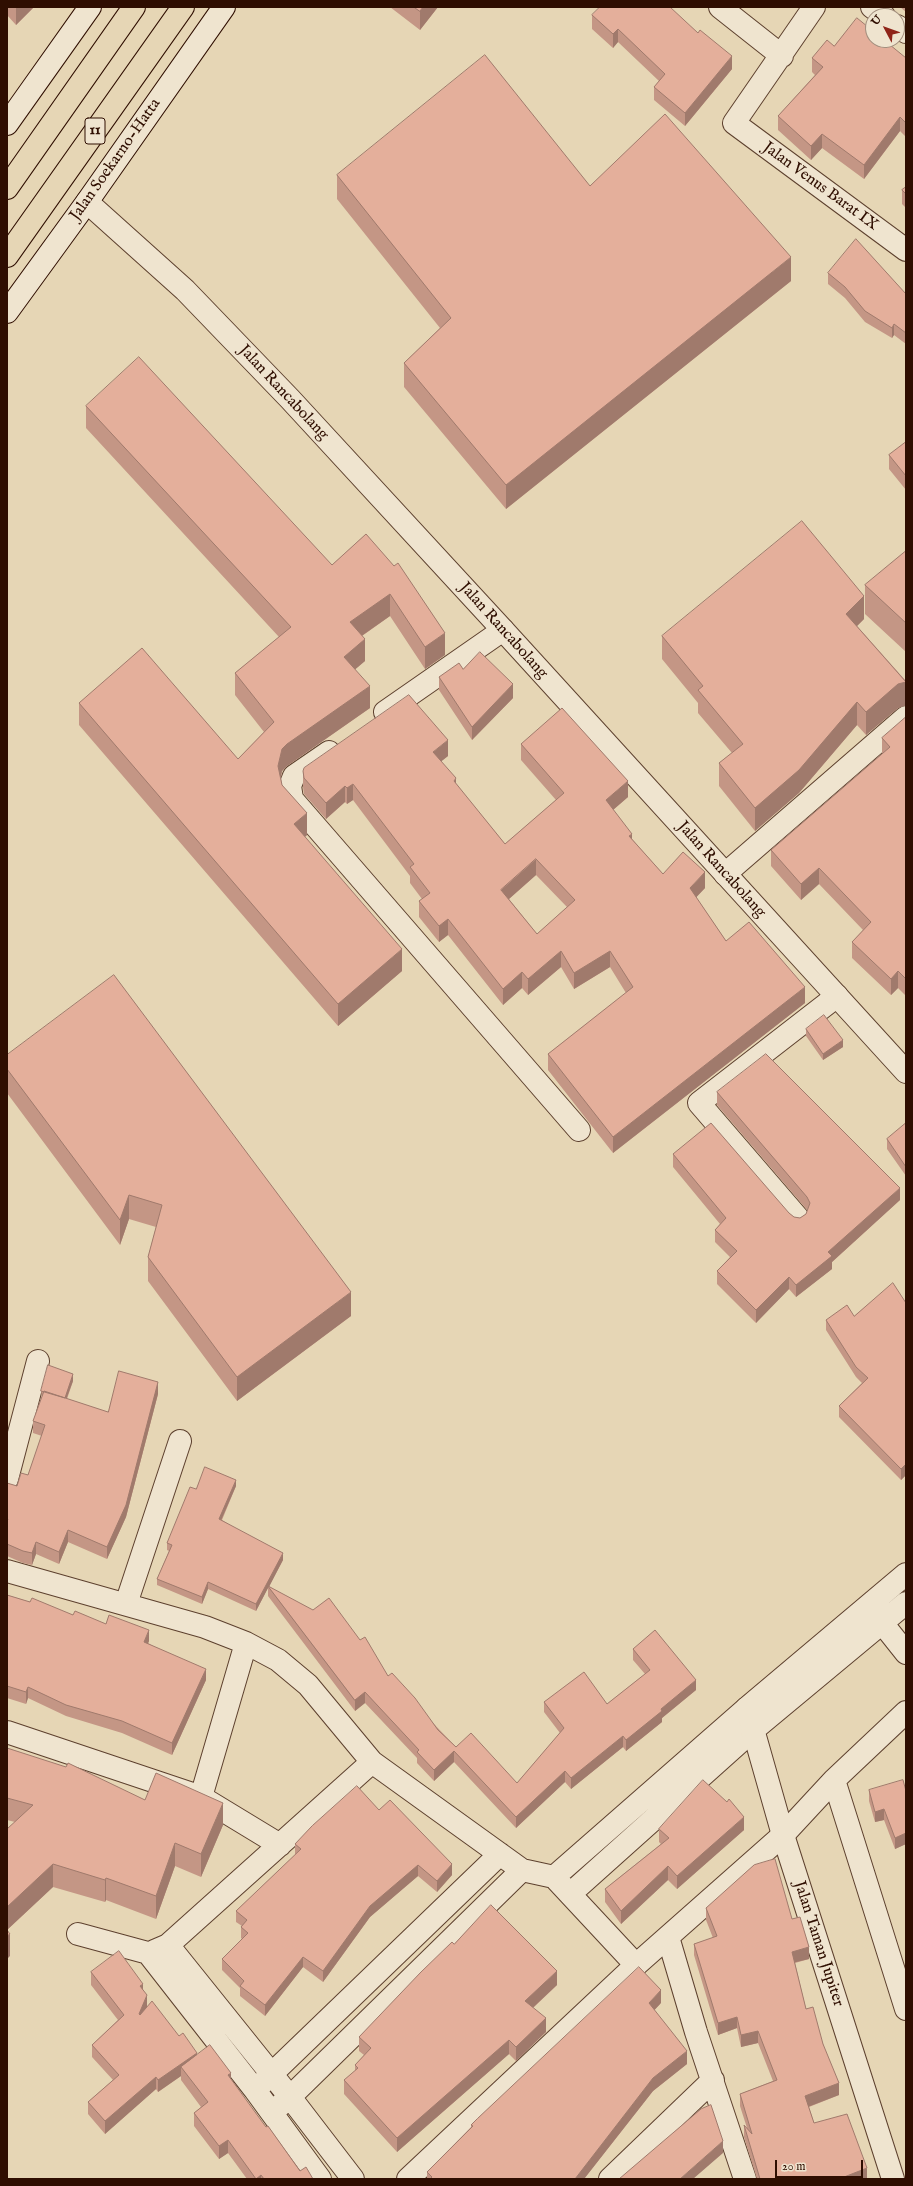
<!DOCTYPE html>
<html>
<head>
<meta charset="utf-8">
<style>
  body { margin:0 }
  #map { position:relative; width:913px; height:2186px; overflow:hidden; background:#e6d6b5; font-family:"IM FELL English",serif }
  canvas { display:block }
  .frame { position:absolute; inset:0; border:8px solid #2f0e01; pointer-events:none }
  .north { position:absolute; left:865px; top:8px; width:40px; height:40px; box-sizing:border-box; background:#efe4cf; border:1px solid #a28e7d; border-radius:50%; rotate:311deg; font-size:11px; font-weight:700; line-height:16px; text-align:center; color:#2f0e01 }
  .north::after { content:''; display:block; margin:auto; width:14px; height:18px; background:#8f2418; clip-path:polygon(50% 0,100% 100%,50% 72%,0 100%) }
  .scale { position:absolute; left:775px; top:2160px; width:88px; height:18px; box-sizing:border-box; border:2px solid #2f0e01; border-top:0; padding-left:5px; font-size:12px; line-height:14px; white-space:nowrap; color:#2f0e01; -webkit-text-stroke:3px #efe4cf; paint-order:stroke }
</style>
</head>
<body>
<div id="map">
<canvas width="913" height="2186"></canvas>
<div class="frame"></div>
<div class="north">U</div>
<div class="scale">20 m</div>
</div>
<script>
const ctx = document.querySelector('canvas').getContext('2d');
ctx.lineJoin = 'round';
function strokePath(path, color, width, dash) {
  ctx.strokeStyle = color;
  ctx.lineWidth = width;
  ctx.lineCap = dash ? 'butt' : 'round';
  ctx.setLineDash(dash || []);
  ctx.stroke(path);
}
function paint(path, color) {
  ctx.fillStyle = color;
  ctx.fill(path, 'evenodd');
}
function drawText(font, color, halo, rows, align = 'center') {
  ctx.font = font + ' "IM FELL English",serif';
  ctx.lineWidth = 3.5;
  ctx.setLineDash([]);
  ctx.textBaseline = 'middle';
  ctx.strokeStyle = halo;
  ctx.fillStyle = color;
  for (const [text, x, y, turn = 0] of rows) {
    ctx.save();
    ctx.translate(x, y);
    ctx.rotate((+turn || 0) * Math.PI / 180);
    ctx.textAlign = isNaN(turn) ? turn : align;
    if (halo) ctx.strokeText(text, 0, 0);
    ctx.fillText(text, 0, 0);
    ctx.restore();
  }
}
const minor = new Path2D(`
  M 720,7 L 782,56
  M 814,7 L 734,123 L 906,250
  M 872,7 L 884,16
  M 897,26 L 906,32
  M 385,712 L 503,630
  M 329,752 L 294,776 L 290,786 L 292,799 L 579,1130
  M 725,874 L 906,717
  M 798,1218 L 699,1103 L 837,996
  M 7,1479 L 38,1361
  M 7,1571 L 205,1627 L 246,1643 L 278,1660 L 308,1685 L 372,1762 L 522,1870 L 554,1877 L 636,1965
  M 126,1604 L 180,1441
  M 871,1609 L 906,1653
  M 7,1732 L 201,1797 L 280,1845
  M 834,1780 L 906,2009
  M 201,1797 L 246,1643
  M 554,1877 L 747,1708
  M 570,1894 L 752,1731
  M 78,1934 L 148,1953 L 255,2090 L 320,2179
  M 668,1937 L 696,2032 L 745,2179
  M 168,1945 L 290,2097 L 353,2179
  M 154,1951 L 168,1945 L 372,1762
  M 255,2090 L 500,1854
  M 272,2112 L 290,2097 L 522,1870
  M 408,2179 L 636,1965 L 783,1835 L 834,1780 L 906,1712
  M 610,2179 L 713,2080`);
const tertiary = new Path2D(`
  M 87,202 L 185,290 L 290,399 L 503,630 L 906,1072
  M 752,1731 L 906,1603
  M 893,2179 L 783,1835 L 747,1708 L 906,1574`);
const secondary = new Path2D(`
  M 7,124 L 90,7
  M 7,312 L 87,202 L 224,7`);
const trunk = new Path2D(`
  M 7,188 L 134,7
  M 7,256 L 183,7`);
const wall = new Path2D(`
  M 7,7 L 34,7 L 16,25 L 7,15 Z
  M 390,7 L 438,7 L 420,30 Z
  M 900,7 L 906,7 L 906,12 Z
  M 592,15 L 698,33 L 732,69 L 685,126 L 654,100 L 654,87 L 659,81 L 618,42 L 613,48 L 592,29 Z
  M 834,46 L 906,58 L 906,137 L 900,131 L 864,179 L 822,148 L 811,160 L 778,130 L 778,116 L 815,75 L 812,72 L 812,58 Z
  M 337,175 L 590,186 L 791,281 L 506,509 L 404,387 L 404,363 L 440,328 L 337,199 Z
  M 906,187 L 906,208 L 902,204 L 902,190 Z
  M 828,273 L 906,294 L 906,344 L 894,335 L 892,338 L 865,322 L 845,298 L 828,284 Z
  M 86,406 L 332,565 L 366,534 L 445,655 L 425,669 L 390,616 L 362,636 L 365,661 L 355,669 L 370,708 L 287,766 L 282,771 L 281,778 L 282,785 L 307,835 L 305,837 L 402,971 L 338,1026 L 79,725 L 79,703 L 238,759 L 264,732 L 235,695 L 235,673 L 279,637 L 86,428 Z
  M 906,442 L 906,490 L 889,469 L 889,455 Z
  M 906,551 L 906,652 L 865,614 L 865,585 Z
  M 864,619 L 857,626 L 906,681 L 906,705 L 898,708 L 866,735 L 857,725 L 799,793 L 755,831 L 719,786 L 719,763 L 732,753 L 698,713 L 698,703 L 662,659 L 662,636 Z
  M 463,669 L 513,698 L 472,740 L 439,690 L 439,677 Z
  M 906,717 L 906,996 L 898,988 L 891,995 L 852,958 L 852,942 L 863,930 L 819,884 L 801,900 L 771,866 L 771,850 L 882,754 L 882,738 Z
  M 521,744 L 628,797 L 613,810 L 632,839 L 663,874 L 705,888 L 696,897 L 726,941 L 805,1003 L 613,1153 L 548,1070 L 548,1054 L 626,993 L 610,967 L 574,989 L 561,967 L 528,995 L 522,988 L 503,1005 L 448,935 L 439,942 L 419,917 L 419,901 L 422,899 L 410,883 L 410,876 L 353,800 L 347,804 L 345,802 L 326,819 L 304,794 L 303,787 L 303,771 L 448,756 L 441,761 L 456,784 L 505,844 L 556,800 L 521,760 ZM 536,875 L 567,907 L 537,934 L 509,899 Z
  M 806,1029 L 843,1047 L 823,1060 L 806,1036 Z
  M 7,1055 L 351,1316 L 237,1401 L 148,1281 L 148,1257 L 156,1227 L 129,1219 L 120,1245 L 7,1093 Z
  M 717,1092 L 900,1200 L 832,1262 L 832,1269 L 796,1297 L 789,1289 L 756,1323 L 717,1284 L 717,1271 L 730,1257 L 715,1242 L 715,1230 L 720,1224 L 673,1167 L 673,1154 L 789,1213 L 794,1217 L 800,1218 L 806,1214 L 808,1211 L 717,1105 Z
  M 906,1123 L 906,1176 L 887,1149 L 887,1139 Z
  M 906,1303 L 906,1475 L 901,1480 L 839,1417 L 839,1406 L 862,1383 L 856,1377 L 826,1330 L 826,1320 L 854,1316 Z
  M 73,1381 L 67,1399 L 108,1412 L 158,1394 L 126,1517 L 107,1559 L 68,1542 L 59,1564 L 36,1554 L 32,1565 L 23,1563 L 7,1556 L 7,1483 L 17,1486 L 28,1475 L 42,1436 L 33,1433 L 33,1421 L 42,1397 L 41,1391 Z
  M 236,1486 L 222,1520 L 283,1560 L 269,1586 L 388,1676 L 456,1747 L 517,1783 L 560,1733 L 544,1712 L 544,1702 L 607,1704 L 645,1674 L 633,1660 L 633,1649 L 696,1690 L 662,1718 L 662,1722 L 626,1751 L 623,1747 L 571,1789 L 565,1782 L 516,1828 L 454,1762 L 434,1781 L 417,1763 L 417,1758 L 365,1703 L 355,1711 L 268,1596 L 268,1588 L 256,1611 L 208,1589 L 202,1604 L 157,1585 L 157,1579 L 169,1551 L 167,1550 L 167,1543 L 196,1489 Z
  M 7,1595 L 73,1615 L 149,1641 L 148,1643 L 206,1680 L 172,1755 L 122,1733 L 66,1716 L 28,1698 L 26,1704 L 7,1698 Z
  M 7,1748 L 145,1800 L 223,1825 L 201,1877 L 175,1866 L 156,1919 L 106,1900 L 105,1902 L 53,1887 L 7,1930 L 7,1829 L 15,1822 L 7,1820 Z
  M 869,1790 L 906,1790 L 906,1844 L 895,1849 L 884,1820 L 875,1822 L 869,1801 Z
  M 379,1810 L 452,1875 L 437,1892 L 418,1876 L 370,1917 L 323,1982 L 303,1967 L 265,2016 L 240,1996 L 240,1988 L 222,1970 L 222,1959 L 242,1939 L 241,1938 L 241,1927 L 242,1926 L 236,1922 L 236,1911 L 295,1855 L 295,1844 Z
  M 659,1829 L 744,1830 L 677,1889 L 668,1880 L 621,1924 L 605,1902 L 605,1889 L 661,1844 L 659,1842 Z
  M 706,1908 L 792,1919 L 809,1959 L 795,1963 L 806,2009 L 823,2044 L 839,2095 L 809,2107 L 814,2123 L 867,2179 L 757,2179 L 744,2137 L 744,2125 L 747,2128 L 740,2106 L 740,2094 L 773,2081 L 758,2043 L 741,2047 L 737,2028 L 718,2035 L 694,1955 L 694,1944 L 713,1938 L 706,1920 Z
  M 454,1944 L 557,1985 L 533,2008 L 546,2032 L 516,2061 L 509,2054 L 397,2152 L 344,2094 L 344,2080 L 355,2071 L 355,2065 L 364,2055 L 359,2051 L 359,2037 Z
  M 91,1972 L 143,1990 L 147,2007 L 179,2036 L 197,2055 L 231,2080 L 266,2127 L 300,2171 L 313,2179 L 247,2179 L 228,2153 L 219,2159 L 194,2126 L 194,2113 L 201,2107 L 181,2080 L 181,2076 L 158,2092 L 156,2089 L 105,2134 L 88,2114 L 88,2102 L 113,2080 L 92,2057 L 92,2045 L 118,2020 L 91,1985 Z
  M 661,2003 L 654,2010 L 687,2064 L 653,2091 L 584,2179 L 427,2179 L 427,2172 L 471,2127 L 471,2125 Z`);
const shadedWall = new Path2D(`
  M 18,7 L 34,7 L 16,25 L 16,8 Z
  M 423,7 L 438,7 L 420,30 L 420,11 Z
  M 618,29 L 618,42 L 613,48 L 613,34 Z
  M 732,56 L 732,69 L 685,126 L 685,113 Z
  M 900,117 L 900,131 L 864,179 L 864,165 Z
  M 822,134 L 822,148 L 811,160 L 811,146 Z
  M 791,257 L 791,281 L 506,509 L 506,485 Z
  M 894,324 L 894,335 L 892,338 L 892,328 Z
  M 390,594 L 390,616 L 350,644 L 350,622 Z
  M 864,596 L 864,619 L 846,637 L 846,614 Z
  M 445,633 L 445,655 L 425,669 L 425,647 Z
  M 365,639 L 365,661 L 344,679 L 344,657 Z
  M 906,682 L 906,705 L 898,708 L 866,735 L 866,712 L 898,684 Z
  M 513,684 L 513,698 L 472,740 L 472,727 Z
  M 370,686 L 370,708 L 287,766 L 282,771 L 278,788 L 278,766 L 282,749 L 287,744 Z
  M 857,702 L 857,725 L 799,793 L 755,831 L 755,808 Z
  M 448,740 L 448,756 L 433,768 L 433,752 Z
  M 456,778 L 456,794 L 454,781 Z
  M 628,781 L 628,797 L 606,816 L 606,800 Z
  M 353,784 L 353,800 L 347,804 L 347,788 Z
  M 345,786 L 345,802 L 326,819 L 326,803 Z
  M 307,813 L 307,835 L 294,846 L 294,824 Z
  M 632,834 L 632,850 L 629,836 Z
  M 536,859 L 536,875 L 501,906 L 501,890 Z
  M 819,868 L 819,884 L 801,900 L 801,884 Z
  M 705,872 L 705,888 L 690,904 L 690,888 Z
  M 448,919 L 448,935 L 439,942 L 439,926 Z
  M 402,949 L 402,971 L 338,1026 L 338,1004 Z
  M 561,951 L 561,967 L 528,995 L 528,979 Z
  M 610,951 L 610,967 L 574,989 L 574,973 Z
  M 898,971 L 898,988 L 891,995 L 891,979 Z
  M 522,972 L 522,988 L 503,1005 L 503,989 Z
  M 805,987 L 805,1003 L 613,1153 L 613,1137 Z
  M 843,1040 L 843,1047 L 823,1060 L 823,1054 Z
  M 900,1188 L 900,1200 L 832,1262 L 832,1269 L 796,1297 L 796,1285 L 828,1252 Z
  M 129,1195 L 129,1219 L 120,1245 L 120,1220 Z
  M 789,1277 L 789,1289 L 756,1323 L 756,1310 Z
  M 351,1292 L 351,1316 L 237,1401 L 237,1377 Z
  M 73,1374 L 73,1381 L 64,1405 L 64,1399 Z
  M 158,1382 L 158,1394 L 126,1517 L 107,1559 L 107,1547 Z
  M 906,1464 L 906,1475 L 901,1480 L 901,1469 Z
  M 236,1480 L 236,1486 L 219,1525 L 219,1519 Z
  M 68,1530 L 68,1542 L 59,1564 L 59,1552 Z
  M 36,1542 L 36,1554 L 32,1565 L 32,1553 Z
  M 283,1553 L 283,1560 L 269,1587 L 268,1586 L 268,1588 L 256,1611 L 256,1604 Z
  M 208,1582 L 208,1589 L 202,1604 L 202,1597 Z
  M 149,1630 L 149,1641 L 144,1653 L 144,1642 Z
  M 206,1669 L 206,1680 L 172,1755 L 172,1743 Z
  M 696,1680 L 696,1690 L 662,1718 L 662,1722 L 626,1751 L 626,1740 L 661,1709 Z
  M 28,1687 L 28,1698 L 26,1704 L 26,1692 Z
  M 365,1692 L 365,1703 L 355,1711 L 355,1700 Z
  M 623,1736 L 623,1747 L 571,1789 L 571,1778 Z
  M 454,1751 L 454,1762 L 434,1781 L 434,1770 Z
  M 565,1771 L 565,1782 L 516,1828 L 516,1817 Z
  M 223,1803 L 223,1825 L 201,1877 L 201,1854 Z
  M 884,1809 L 884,1820 L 875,1822 L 875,1812 Z
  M 744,1817 L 744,1830 L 677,1889 L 677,1876 Z
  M 906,1833 L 906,1844 L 895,1849 L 895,1838 Z
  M 175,1843 L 175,1866 L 156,1919 L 156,1896 Z
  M 53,1864 L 53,1887 L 7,1930 L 7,1907 Z
  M 452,1864 L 452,1875 L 437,1892 L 437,1881 Z
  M 418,1865 L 418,1876 L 370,1917 L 323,1982 L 323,1971 L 370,1906 Z
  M 668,1866 L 668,1880 L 621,1924 L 621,1911 Z
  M 106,1878 L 106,1900 L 105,1902 L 105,1880 Z
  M 10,1934 L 10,1956 L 7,1959 L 7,1936 Z
  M 809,1947 L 809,1959 L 792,1963 L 792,1952 Z
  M 303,1957 L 303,1967 L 265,2016 L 265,2005 Z
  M 557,1971 L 557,1985 L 525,2015 L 525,2001 Z
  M 143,1984 L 143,1996 L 140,1986 Z
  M 661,1990 L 661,2003 L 649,2016 L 649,2003 Z
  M 147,1995 L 147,2007 L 139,2026 L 139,2014 Z
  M 737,2017 L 737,2028 L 718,2035 L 718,2023 Z
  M 546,2018 L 546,2032 L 516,2061 L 516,2047 Z
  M 758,2031 L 758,2043 L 741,2047 L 741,2035 Z
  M 509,2040 L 509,2054 L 397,2152 L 397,2138 Z
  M 687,2051 L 687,2064 L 653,2091 L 584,2179 L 575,2179 L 653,2078 Z
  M 197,2053 L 197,2065 L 181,2067 L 181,2076 L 158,2092 L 158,2080 Z
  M 231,2073 L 231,2086 L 228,2075 Z
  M 156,2077 L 156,2089 L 105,2134 L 105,2121 Z
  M 839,2083 L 839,2095 L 805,2108 L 805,2096 Z
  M 228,2140 L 228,2153 L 219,2159 L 219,2146 Z
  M 723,2141 L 723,2153 L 693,2179 L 680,2179 Z
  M 867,2168 L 867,2179 L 839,2179 Z
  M 261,2175 L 261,2179 L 256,2179 Z`);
const building = new Path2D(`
  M 414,7 L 423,7 L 420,11 Z
  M 600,7 L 670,7 L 698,33 L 700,30 L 732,56 L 685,113 L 654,87 L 665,74 L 618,29 L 613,34 L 592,15 Z
  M 857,18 L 873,31 L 873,40 L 884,40 L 906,58 L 906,123 L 900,117 L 864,165 L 822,134 L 811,146 L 778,116 L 823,67 L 812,58 L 827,40 L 834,46 Z
  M 485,55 L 590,186 L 665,114 L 791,257 L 506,485 L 404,363 L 451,318 L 337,175 Z
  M 906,187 L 906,194 L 902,190 Z
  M 856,239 L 906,294 L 906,333 L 894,324 L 892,328 L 865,311 L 845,287 L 828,273 Z
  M 139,357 L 332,565 L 366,534 L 394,566 L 398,563 L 445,633 L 425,647 L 390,594 L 350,622 L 365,639 L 344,657 L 370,686 L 287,744 L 282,749 L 278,766 L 282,785 L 307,813 L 294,824 L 402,949 L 338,1004 L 79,703 L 142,648 L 238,759 L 274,722 L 235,673 L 291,627 L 86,406 Z
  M 906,442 L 906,476 L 889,455 Z
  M 802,521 L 864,596 L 846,614 L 906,682 L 898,684 L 866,712 L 857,702 L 799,770 L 755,808 L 719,763 L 743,744 L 698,690 L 703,686 L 662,636 Z
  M 906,551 L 906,623 L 865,585 Z
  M 480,652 L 513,684 L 472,727 L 439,677 L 459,663 L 463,669 Z
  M 409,695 L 448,740 L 433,752 L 456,778 L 454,781 L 505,844 L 564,793 L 521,744 L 562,708 L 628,781 L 606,800 L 632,834 L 629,836 L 663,874 L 683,852 L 705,872 L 690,888 L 726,941 L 749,922 L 805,987 L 613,1137 L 548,1054 L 633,987 L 610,951 L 574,973 L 561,951 L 528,979 L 522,972 L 503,989 L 448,919 L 439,926 L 419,901 L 430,893 L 410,867 L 414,864 L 353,784 L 347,788 L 345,786 L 326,803 L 304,778 L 303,771 L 304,768 ZM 536,859 L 575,900 L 537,934 L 501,890 Z
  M 906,717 L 906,979 L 898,971 L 891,979 L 852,942 L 871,922 L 819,868 L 801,884 L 771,850 L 890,747 L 882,738 Z
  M 114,975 L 351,1292 L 237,1377 L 148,1257 L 162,1205 L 129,1195 L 120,1220 L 7,1069 L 7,1055 Z
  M 824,1015 L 843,1040 L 823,1054 L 806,1029 Z
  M 766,1054 L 900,1188 L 828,1252 L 832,1256 L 796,1285 L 789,1277 L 756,1310 L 717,1271 L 737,1251 L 715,1230 L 726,1218 L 673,1154 L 711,1123 L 789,1213 L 794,1217 L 800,1218 L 806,1214 L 810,1203 L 807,1197 L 717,1092 Z
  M 906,1123 L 906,1167 L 887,1139 Z
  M 893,1283 L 906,1303 L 906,1464 L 901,1469 L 839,1406 L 868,1378 L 856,1367 L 826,1320 L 847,1305 L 854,1316 Z
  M 48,1365 L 73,1374 L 65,1398 L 41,1391 Z
  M 119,1371 L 158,1382 L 126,1505 L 107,1547 L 68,1530 L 59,1552 L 36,1542 L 32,1553 L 23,1551 L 7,1544 L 7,1521 L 8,1519 L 7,1519 L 7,1483 L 17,1486 L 21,1473 L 28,1475 L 45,1425 L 33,1421 L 44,1391 L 108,1412 Z
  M 205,1467 L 236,1480 L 219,1519 L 283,1553 L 256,1604 L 208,1582 L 202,1597 L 157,1579 L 172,1545 L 167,1543 L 190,1487 L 196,1489 Z
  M 268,1586 L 313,1610 L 329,1598 L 360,1640 L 365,1637 L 388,1676 L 392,1673 L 415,1698 L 438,1730 L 456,1747 L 471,1733 L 517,1783 L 564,1728 L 544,1702 L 584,1672 L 607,1704 L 650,1670 L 633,1649 L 655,1630 L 696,1680 L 661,1709 L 662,1711 L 626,1740 L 623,1736 L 571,1778 L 565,1771 L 516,1817 L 454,1751 L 434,1770 L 417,1752 L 419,1750 L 365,1692 L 355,1700 Z
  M 7,1595 L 30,1602 L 32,1598 L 73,1615 L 75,1611 L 106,1624 L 109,1615 L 149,1630 L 144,1642 L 206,1669 L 172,1743 L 122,1721 L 66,1705 L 28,1687 L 26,1692 L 7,1686 Z
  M 7,1748 L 66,1767 L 68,1763 L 145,1800 L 156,1773 L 223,1803 L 201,1854 L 175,1843 L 156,1896 L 106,1878 L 105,1880 L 53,1864 L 7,1907 L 7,1829 L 33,1805 L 7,1798 Z
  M 703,1780 L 727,1802 L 729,1799 L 744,1817 L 677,1876 L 668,1866 L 621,1911 L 605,1889 L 669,1838 L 659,1829 Z
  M 903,1780 L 906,1791 L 906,1790 L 906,1833 L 895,1838 L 884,1809 L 875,1812 L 869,1790 Z
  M 357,1786 L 379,1810 L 390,1800 L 452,1864 L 437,1881 L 418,1865 L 370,1906 L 323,1971 L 303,1957 L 265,2005 L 240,1986 L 244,1981 L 222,1959 L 248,1933 L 241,1927 L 247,1920 L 236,1911 L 301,1849 L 295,1844 L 312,1826 Z
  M 775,1859 L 792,1919 L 800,1917 L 809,1947 L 792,1952 L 806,2009 L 813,2007 L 823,2044 L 839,2083 L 805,2096 L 814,2123 L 847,2114 L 867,2168 L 839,2179 L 760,2179 L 744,2125 L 752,2134 L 740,2094 L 777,2080 L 758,2031 L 741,2035 L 737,2017 L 718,2023 L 694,1944 L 717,1936 L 706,1908 L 754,1865 Z
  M 491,1905 L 557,1971 L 525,2001 L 546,2018 L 516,2047 L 509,2040 L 397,2138 L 344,2080 L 358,2068 L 355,2065 L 371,2048 L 359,2037 L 421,1972 L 452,1942 L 454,1944 Z
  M 7,1930 L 10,1934 L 7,1936 Z
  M 119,1951 L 143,1984 L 140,1986 L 147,1995 L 139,2014 L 140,2015 L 152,2001 L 179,2036 L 183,2033 L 197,2053 L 158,2080 L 156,2077 L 105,2121 L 88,2102 L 119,2075 L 92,2045 L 124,2015 L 91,1972 Z
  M 639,1967 L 661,1990 L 649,2003 L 687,2051 L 653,2078 L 575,2179 L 430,2179 L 432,2177 L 427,2172 L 473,2126 L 471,2125 L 477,2119 Z
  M 210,2045 L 231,2073 L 228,2075 L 266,2127 L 268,2126 L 300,2171 L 306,2167 L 313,2179 L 264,2179 L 261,2175 L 256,2179 L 228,2140 L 219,2146 L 194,2113 L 208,2102 L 181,2067 Z
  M 711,2105 L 723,2141 L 680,2179 L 619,2179 L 701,2109 Z`);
const shields = [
  [95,131,20]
];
const shieldNames = [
  ["11",95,131]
];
const streetNames = [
  ["Jalan Soekarno-Hatta",116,160,-55],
  ["Jalan Venus Barat IX",820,187,36],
  ["Jalan Rancabolang",283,393,47],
  ["Jalan Rancabolang",503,631,48],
  ["Jalan Rancabolang",721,870,48],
  ["Jalan Taman Jupiter",818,1944,72]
];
strokePath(minor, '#5d402e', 24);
strokePath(tertiary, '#5d402e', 24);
strokePath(secondary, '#2f0e01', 24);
strokePath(trunk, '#2f0e01', 24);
strokePath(minor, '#efe4cf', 22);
strokePath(tertiary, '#efe4cf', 22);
strokePath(secondary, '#efe4cf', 22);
strokePath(trunk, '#e6d6b5', 22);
paint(wall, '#c49685');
paint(shadedWall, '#a07a6c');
paint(building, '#e4af9b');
strokePath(building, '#a07a6c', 1);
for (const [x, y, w] of shields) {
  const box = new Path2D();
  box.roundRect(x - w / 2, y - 13, w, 26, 3);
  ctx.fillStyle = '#efe4cf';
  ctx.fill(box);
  strokePath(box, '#2f0e01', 1);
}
drawText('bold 15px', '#2f0e01', null, shieldNames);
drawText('16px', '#2f0e01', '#efe4cf', streetNames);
</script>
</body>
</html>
